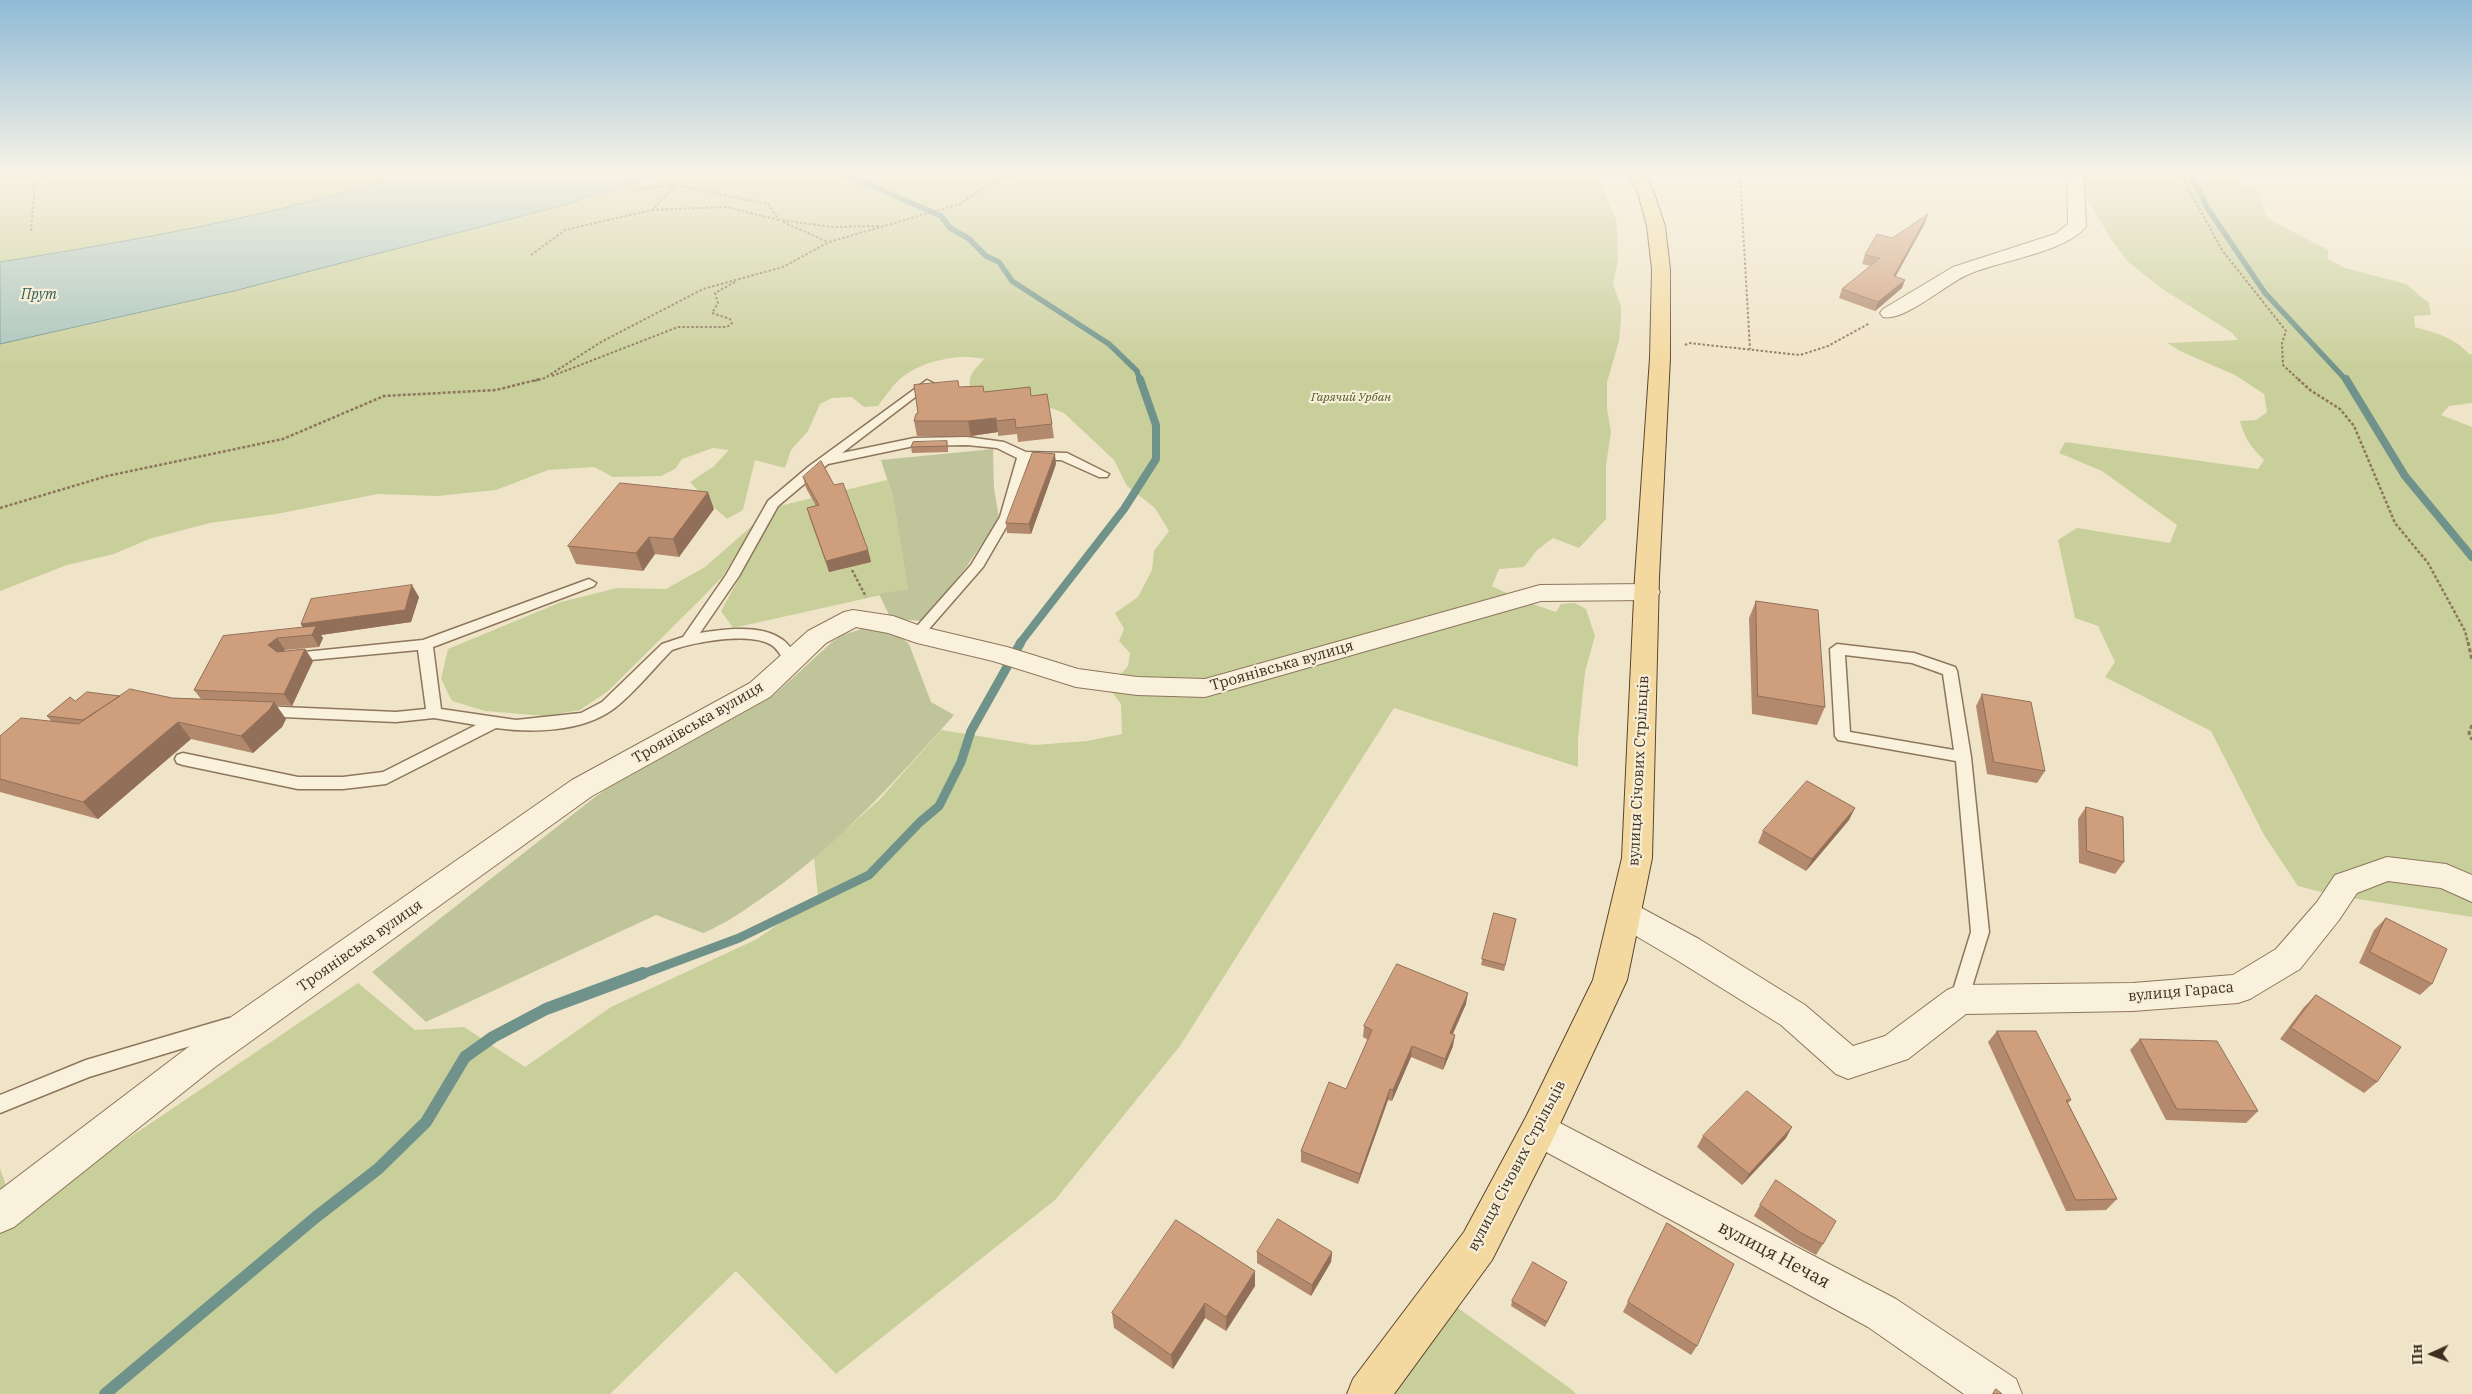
<!DOCTYPE html>
<html>
<head>
<meta charset="utf-8">
<style>
  body { margin:0 }
  #map { position:relative; width:2472px; height:1394px; overflow:hidden; background:#f0e4c8; font-family:"IBM Plex Serif",serif }
  canvas { display:block }
  .north { position:absolute; left:2407px; top:1329px; width:50px; height:50px; -webkit-text-stroke:4px #f7eed8; paint-order:stroke; rotate:268deg; font-size:14px; font-weight:700; line-height:20px; text-align:center; color:#3d2e20 }
  .north::after { content:''; display:block; margin:auto; width:18px; height:22px; background:#3d2e20; clip-path:polygon(50% 0,100% 100%,50% 72%,0 100%) }
</style>
</head>
<body>
<div id="map">
<canvas width="2472" height="1394"></canvas>
<div class="north">Пн</div>
</div>
<script>
const ctx = document.querySelector('canvas').getContext('2d');
ctx.lineJoin = 'round';
function paint(path, color) {
  ctx.fillStyle = color;
  ctx.fill(path, 'evenodd');
}
function strokePath(path, color, width, dash) {
  ctx.strokeStyle = color;
  ctx.lineWidth = width;
  ctx.lineCap = dash ? 'butt' : 'round';
  ctx.setLineDash(dash || []);
  ctx.stroke(path);
}
function drawText(font, color, halo, rows, align = 'center') {
  ctx.font = font + ' "IBM Plex Serif",serif';
  ctx.lineWidth = 4.5;
  ctx.setLineDash([]);
  ctx.textBaseline = 'middle';
  ctx.strokeStyle = halo;
  ctx.fillStyle = color;
  for (const [text, x, y, turn = 0] of rows) {
    ctx.save();
    ctx.translate(x, y);
    ctx.rotate((+turn || 0) * Math.PI / 180);
    ctx.textAlign = isNaN(turn) ? turn : align;
    if (halo) ctx.strokeText(text, 0, 0);
    ctx.fillText(text, 0, 0);
    ctx.restore();
  }
}
const green = new Path2D(`
  M 0,173 L 412,173 C 278,215 138,240 0,262 Z
  M 661,173 L 1600,173 L 1603,190 L 1617,222 L 1618,260 L 1613,284 L 1621,306 L 1621,320 L 1619,341 L 1607,382 L 1607,408 L 1611,432 L 1606,465 L 1606,519 L 1579,548 L 1553,538 L 1537,550 L 1524,567 L 1499,569 L 1492,586 L 1521,600 L 1556,612 L 1561,604 L 1575,603 L 1586,609 L 1595,636 L 1585,672 L 1578,740 L 1578,767 L 1394,708 L 1180,1046 L 1055,1200 L 836,1374 L 736,1271 L 610,1394 L 0,1394 L 0,1168 L 7,1189 L 46,1194 L 358,983 L 415,1030 L 464,1027 L 525,1067 L 611,1007 L 757,939 L 818,896 L 814,858 L 879,800 L 941,730 L 1034,745 L 1087,741 L 1122,734 L 1121,704 L 1109,688 L 1128,666 L 1130,653 L 1119,641 L 1124,629 L 1115,613 L 1138,597 L 1152,570 L 1154,551 L 1169,531 L 1155,508 L 1127,486 L 1114,460 L 1064,413 L 1020,396 L 975,397 C 964,379 971,374 984,359 C 958,353 922,361 901,378 C 892,386 885,397 878,406 L 864,407 L 852,397 L 832,398 L 820,404 L 808,431 L 791,450 L 785,468 L 755,460 L 743,510 L 727,519 L 708,502 L 690,482 L 713,467 L 729,450 L 713,448 L 682,459 L 675,469 L 661,476 L 613,477 L 594,467 L 548,470 L 496,490 L 437,496 L 378,494 L 276,514 L 210,523 L 149,539 L 114,554 L 67,565 L 0,591 L 0,344 L 114,319 L 564,205 Z
  M 2077,173 L 2242,173 L 2239,178 L 2243,185 L 2258,192 L 2267,218 L 2328,250 L 2328,259 L 2345,268 L 2406,284 L 2429,303 L 2431,315 L 2414,316 L 2415,327 C 2436,333 2454,337 2469,354 L 2472,354 L 2472,403 L 2449,406 L 2441,415 L 2472,427 L 2472,917 L 2333,895 L 2298,886 L 2264,835 L 2211,731 L 2105,677 L 2115,662 L 2098,626 L 2075,618 L 2058,540 L 2077,528 L 2170,543 L 2177,525 L 2102,471 L 2059,453 L 2065,442 L 2258,469 L 2264,460 C 2252,449 2244,437 2240,421 L 2256,420 L 2267,412 L 2264,394 L 2235,375 L 2182,352 L 2167,343 L 2238,340 L 2231,332 L 2164,290 L 2128,262 L 2109,236 L 2081,188 Z
  M 887,480 L 893,498 L 908,589 L 733,628 L 721,611 L 779,506 Z
  M 754,524 L 723,576 L 699,601 L 607,692 L 580,710 L 545,716 L 485,711 L 452,701 L 441,679 L 448,649 L 561,602 L 617,588 L 666,589 L 705,567 Z
  M 1444,1298 L 1571,1389 L 1576,1394 L 1380,1394 Z`);
const cemetery = new Path2D(`
  M 993,449 L 994,488 L 999,518 L 967,566 L 924,621 L 891,619 L 879,594 L 908,589 L 893,498 L 881,460 Z
  M 864,628 C 878,628 899,633 909,644 L 931,702 L 954,715 C 895,781 836,848 762,898 C 743,911 725,924 703,933 L 656,915 L 426,1022 L 372,972 L 595,797 L 638,767 L 774,695 L 832,642 L 843,635 Z`);
const water = new Path2D(`
  M 412,173 L 661,173 L 564,205 L 234,291 L 0,344 L 0,262 C 138,240 278,215 412,173 Z`);
const streamFar3 = new Path2D(`
  M 843,173 L 941,216 L 950,228 L 968,238 L 986,256 L 999,262 L 1012,281 L 1109,344 L 1137,371 L 1140,381
  M 2190,173 L 2208,209 L 2265,293 L 2347,381`);
const streamFar2 = new Path2D(`
  M 2346,379 L 2405,476 L 2472,557
  M 1020,643 L 1124,509 L 1156,459 L 1156,425 L 1140,379`);
const streamFar1 = new Path2D(`
  M 640,975 L 739,938 L 869,875 L 920,822 L 939,806 L 961,762 L 971,731 L 1021,642`);
const stream = new Path2D(`
  M 105,1394 L 316,1217 L 378,1169 L 426,1122 L 465,1057 L 493,1037 L 546,1009 L 643,973`);
const pathFar2 = new Path2D(`
  M 2180,173 L 2222,250 L 2286,331 L 2282,343 L 2283,365 L 2300,381
  M 1740,177 L 1750,349
  M 0,180 L 45,173
  M 635,189 L 676,185 L 768,204 L 779,220 L 833,227 L 880,226
  M 652,210 L 727,207 L 778,220
  M 783,222 L 828,242
  M 31,231 L 35,182 L 47,173
  M 531,255 L 565,230 L 652,210 L 675,186
  M 1685,345 L 1689,343 L 1800,355 L 1828,346 L 1870,323
  M 552,376 L 678,327 L 727,327 L 732,323 L 730,319 L 712,313 L 718,303 L 715,293 L 735,282
  M 534,381 L 545,378 L 601,342 L 703,289 L 783,267 L 829,242 L 960,204 L 990,184 L 1018,173`);
const pathFar1 = new Path2D(`
  M 2298,379 L 2310,390 L 2340,409 L 2354,426 L 2395,523 L 2428,563 L 2465,631 L 2468,643
  M 0,508 L 107,476 L 283,439 L 384,396 L 496,390 L 540,379
  M 852,570 L 866,597`);
const path = new Path2D(`
  M 2468,642 L 2472,660
  M 2472,725 L 2469,733 L 2472,740`);
const service = new Path2D(`
  M 927,380 L 933,383 L 931,385 L 842,453 L 914,438 L 967,437 L 1004,442 L 1026,452 L 1067,453 L 1109,474 L 1107,477 L 1099,477 L 1061,460 L 1029,460 L 1012,517 L 983,567 L 922,637 L 912,637 L 910,634 L 971,565 L 1000,517 L 1017,458 L 997,448 L 967,445 L 914,446 L 828,464 L 778,506 L 739,576 L 700,633 C 724,629 762,624 783,640 C 790,645 795,655 799,662 L 797,665 L 787,665 C 783,659 779,651 773,646 C 752,631 695,642 672,650 C 654,668 632,696 612,710 C 581,732 532,733 496,728 L 386,784 L 343,789 L 298,789 L 183,765 L 177,763 L 175,759 L 177,755 L 183,753 L 298,777 L 343,777 L 383,772 L 476,725 L 434,718 L 396,722 L 260,716 L 255,715 L 252,711 L 255,707 L 260,706 L 396,712 L 426,709 L 418,650 L 289,662 L 282,657 L 284,654 L 423,640 L 589,579 L 596,583 L 594,586 L 433,647 L 441,709 L 516,720 L 581,713 L 602,702 L 662,644 L 683,637 L 726,575 L 768,501 L 808,467 Z
  M 1837,644 L 1914,653 L 1955,667 L 1957,671 L 1971,757 L 1989,932 L 1968,1000 L 1966,1006 L 1959,1008 L 1952,1006 L 1950,1000 L 1971,932 L 1956,761 L 1838,740 L 1835,736 L 1830,649 ZM 1845,655 L 1912,663 L 1943,674 L 1954,750 L 1850,732 Z
  M 229,1018 L 236,1020 L 238,1026 L 236,1032 L 89,1077 L 0,1113 L 0,1095 L 86,1060 Z`);
const minor = new Path2D(`
  M 2067,173 L 2083,173 L 2086,226 C 2068,252 1997,261 1967,275 C 1946,284 1904,322 1883,317 L 1880,313 L 1883,309 L 1953,267 L 2055,234 L 2068,224 Z
  M 1647,584 L 1656,586 L 1660,592 L 1656,598 L 1647,600 L 1541,601 L 1205,697 L 1137,695 L 1076,687 L 993,661 L 917,643 L 888,633 L 856,627 L 826,643 L 770,697 L 592,796 L 215,1067 L 14,1227 L 0,1233 L 0,1190 L 191,1045 L 572,780 L 750,683 L 808,631 L 844,612 L 853,610 L 893,616 L 923,627 L 1007,647 L 1078,669 L 1137,677 L 1205,679 L 1540,585 Z
  M 2387,857 L 2446,864 L 2472,875 L 2472,902 L 2441,888 L 2388,881 L 2357,893 L 2339,920 L 2300,969 L 2250,999 L 2238,1003 L 2133,1011 L 1966,1014 L 1908,1059 L 1848,1079 L 1836,1074 L 1781,1025 L 1675,959 L 1614,923 L 1609,914 L 1614,905 L 1625,901 L 1636,905 L 1699,939 L 1805,1005 L 1853,1046 L 1885,1036 L 1947,990 L 1959,985 L 2133,983 L 2233,975 L 2276,949 L 2317,902 L 2335,875 Z
  M 1539,1112 L 1896,1299 L 2016,1379 L 2022,1394 L 1964,1394 L 1868,1327 L 1526,1141 L 1521,1129 L 1526,1117 Z`);
const primary = new Path2D(`
  M 1628,173 L 1644,173 L 1654,193 L 1665,226 L 1670,269 L 1670,358 L 1659,577 L 1652,858 L 1627,980 L 1552,1141 L 1492,1260 L 1394,1394 L 1347,1394 L 1353,1379 L 1464,1232 L 1526,1117 L 1593,980 L 1622,858 L 1635,577 L 1650,358 L 1652,269 L 1647,226 L 1638,193 Z`);
const wall = new Path2D(`
  M 1925,223 L 1895,277 L 1902,288 L 1875,311 L 1839,298 L 1842,289 L 1871,266 L 1862,264 L 1865,255 L 1892,238 Z
  M 959,387 L 984,392 L 1031,396 L 1052,424 L 1054,438 L 1018,442 L 1017,434 L 998,436 L 998,432 L 971,436 L 917,436 L 914,421 L 918,413 Z
  M 947,441 L 948,447 L 948,452 L 912,453 L 911,447 Z
  M 1056,464 L 1031,534 L 1007,533 L 1006,523 Z
  M 803,477 L 868,550 L 871,562 L 829,572 L 810,519 L 807,508 L 816,506 L 806,488 Z
  M 714,509 L 679,557 L 655,554 L 643,571 L 576,564 L 568,546 Z
  M 419,597 L 411,622 L 321,635 L 323,638 L 319,647 L 285,650 L 284,651 L 305,649 L 313,661 L 292,706 L 276,705 L 286,719 L 282,727 L 253,753 L 191,739 L 98,819 L 0,792 L 0,736 L 52,722 L 47,716 L 75,701 L 120,696 L 201,699 L 194,690 L 223,636 L 303,628 L 301,624 Z
  M 1756,601 L 1825,707 L 1817,725 L 1752,714 L 1749,618 Z
  M 1982,694 L 2045,771 L 2037,783 L 1987,774 L 1976,706 Z
  M 2086,807 L 2124,862 L 2115,874 L 2079,863 L 2078,819 Z
  M 1849,820 L 1806,871 L 1758,843 L 1763,831 Z
  M 1494,913 L 1516,919 L 1504,971 L 1481,965 Z
  M 2386,918 L 2432,984 L 2420,995 L 2359,963 L 2374,930 Z
  M 2316,995 L 2377,1082 L 2364,1093 L 2280,1039 L 2304,1007 Z
  M 1466,1004 L 1453,1034 L 1453,1046 L 1443,1070 L 1411,1057 L 1392,1101 L 1388,1100 L 1358,1184 L 1301,1162 L 1301,1151 L 1346,1089 L 1368,1040 L 1363,1037 L 1364,1026 Z
  M 1997,1031 L 2071,1100 L 2068,1103 L 2117,1199 L 2106,1210 L 2066,1211 L 1988,1042 Z
  M 2140,1039 L 2258,1111 L 2246,1123 L 2166,1120 L 2130,1050 Z
  M 1703,1136 L 1786,1138 L 1742,1185 L 1697,1147 Z
  M 1760,1205 L 1823,1244 L 1816,1255 L 1794,1243 L 1754,1216 Z
  M 1667,1223 L 1697,1346 L 1691,1355 L 1623,1312 Z
  M 1257,1252 L 1332,1252 L 1331,1262 L 1311,1296 L 1257,1263 Z
  M 1255,1286 L 1226,1331 L 1205,1318 L 1173,1369 L 1114,1328 L 1112,1313 Z
  M 1565,1288 L 1545,1327 L 1511,1306 L 1512,1301 Z`);
const shadedWall = new Path2D(`
  M 1928,214 L 1925,223 L 1891,285 L 1894,276 Z
  M 1905,280 L 1902,288 L 1875,311 L 1878,302 Z
  M 996,418 L 998,432 L 971,436 L 968,421 Z
  M 1055,454 L 1056,464 L 1031,534 L 1029,524 Z
  M 708,492 L 714,509 L 679,557 L 673,539 Z
  M 649,537 L 655,554 L 643,571 L 636,553 Z
  M 868,550 L 871,562 L 829,572 L 826,561 Z
  M 412,585 L 419,597 L 411,622 L 321,635 L 323,638 L 319,647 L 312,635 L 308,635 L 301,624 Z
  M 277,638 L 285,650 L 276,657 L 268,645 Z
  M 305,649 L 313,661 L 292,706 L 284,694 Z
  M 274,702 L 286,719 L 282,727 L 253,753 L 241,736 Z
  M 178,722 L 191,739 L 98,819 L 83,802 Z
  M 1855,808 L 1849,820 L 1806,871 L 1812,859 Z
  M 1468,993 L 1466,1004 L 1448,1044 L 1450,1033 Z
  M 1455,1035 L 1453,1046 L 1443,1070 L 1445,1059 Z
  M 1412,1046 L 1411,1057 L 1392,1101 L 1393,1090 Z
  M 1390,1089 L 1388,1100 L 1358,1184 L 1360,1174 Z
  M 1792,1127 L 1786,1138 L 1742,1185 L 1749,1174 Z
  M 1332,1252 L 1331,1262 L 1311,1296 L 1312,1285 Z
  M 1255,1271 L 1255,1286 L 1226,1331 L 1226,1317 Z
  M 1205,1303 L 1205,1318 L 1173,1369 L 1171,1355 Z`);
const building = new Path2D(`
  M 1928,214 L 1894,276 L 1905,280 L 1878,302 L 1842,289 L 1880,258 L 1865,255 L 1877,234 L 1892,238 Z
  M 958,381 L 959,387 L 983,386 L 984,392 L 1030,387 L 1031,396 L 1047,394 L 1052,424 L 1016,428 L 1015,419 L 996,421 L 996,418 L 968,421 L 914,421 L 916,414 L 918,413 L 914,385 Z
  M 947,441 L 947,446 L 911,447 L 913,442 Z
  M 1033,452 L 1055,454 L 1029,524 L 1006,523 Z
  M 821,461 L 834,485 L 843,483 L 868,550 L 826,561 L 807,508 L 819,505 L 803,477 Z
  M 620,483 L 708,492 L 673,539 L 649,537 L 636,553 L 568,546 Z
  M 412,585 L 405,610 L 301,624 L 311,599 Z
  M 1756,601 L 1818,610 L 1825,707 L 1758,696 Z
  M 316,626 L 312,635 L 277,638 L 268,645 L 277,652 L 305,649 L 284,694 L 194,690 L 223,636 Z
  M 130,689 L 172,698 L 274,702 L 270,709 L 241,736 L 178,722 L 83,802 L 0,779 L 0,736 L 21,718 L 78,724 Z
  M 87,692 L 120,696 L 83,720 L 47,716 L 70,697 L 75,701 Z
  M 1982,694 L 2031,702 L 2045,771 L 1994,762 Z
  M 1807,781 L 1855,808 L 1812,859 L 1763,831 Z
  M 2086,807 L 2123,817 L 2124,862 L 2087,851 Z
  M 1494,913 L 1516,919 L 1505,965 L 1482,959 Z
  M 2386,918 L 2447,949 L 2432,984 L 2370,952 Z
  M 1397,964 L 1468,993 L 1450,1033 L 1455,1035 L 1445,1059 L 1412,1046 L 1393,1090 L 1390,1089 L 1360,1174 L 1301,1151 L 1329,1082 L 1346,1089 L 1372,1030 L 1364,1026 Z
  M 2316,995 L 2401,1047 L 2377,1082 L 2291,1028 Z
  M 1997,1031 L 2036,1031 L 2071,1100 L 2066,1100 L 2117,1199 L 2076,1200 Z
  M 2140,1039 L 2217,1041 L 2258,1111 L 2177,1109 Z
  M 1747,1091 L 1792,1127 L 1749,1174 L 1703,1136 Z
  M 1776,1180 L 1836,1221 L 1823,1244 L 1801,1233 L 1760,1205 Z
  M 1278,1219 L 1332,1252 L 1312,1285 L 1257,1252 Z
  M 1176,1220 L 1255,1271 L 1226,1317 L 1205,1303 L 1171,1355 L 1112,1313 Z
  M 1667,1223 L 1734,1264 L 1697,1346 L 1628,1302 Z
  M 1533,1262 L 1567,1282 L 1547,1322 L 1512,1301 Z
  M 1996,1389 L 2002,1394 L 1993,1394 Z`);
const farParknames = [
  ["Гарячий Урбан",1351,398]
];
const farWaternames = [
  ["Прут",39,295]
];
const streetNames = [
  ["Троянівська вулиця",1282,666,-16],
  ["Троянівська вулиця",698,723,-30],
  ["вулиця Січових Стрільців",1639,771,-87],
  ["Троянівська вулиця",360,946,-35],
  ["вулиця Гараса",2181,992,-5],
  ["вулиця Січових Стрільців",1517,1166,-62]
];
const nearStreetnames = [
  ["вулиця Нечая",1774,1255,28]
];
paint(green, '#c9cf9b');
paint(cemetery, '#bfc49a');
paint(water, '#a9c4bc');
strokePath(water, '#6f938a', 1);
strokePath(streamFar3, '#6f938a', 5.5);
strokePath(streamFar2, '#6f938a', 8);
strokePath(streamFar1, '#6f938a', 9);
strokePath(stream, '#6f938a', 12);
strokePath(service, '#8d765c', 3);
strokePath(minor, '#8d765c', 2);
strokePath(primary, '#5b4430', 2);
strokePath(pathFar2, '#8d765c', 2, [2.5, 2]);
strokePath(pathFar1, '#8d765c', 2.5, [3, 2]);
strokePath(path, '#8d765c', 3, [4, 2.5]);
paint(service, '#faf1dc');
paint(minor, '#faf1dc');
paint(primary, '#f3d9a0');
paint(wall, '#b2896c');
paint(shadedWall, '#916f58');
paint(building, '#cf9f7d');
strokePath(building, '#916f58', 1);
const sky = ctx.createLinearGradient(0, 0, 0, 368);
sky.addColorStop(0, '#8fbad6');
sky.addColorStop(0.47, '#f8f3e6');
sky.addColorStop(1, '#f8f3e600');
ctx.fillStyle = sky;
ctx.fillRect(0, 0, 2472, 368);
drawText('italic 12px', '#4d5a26', '#f7eed8', farParknames);
drawText('italic 14px', '#2f5d5a', '#f7eed8', farWaternames);
drawText('15px', '#3d2e20', '#f7eed8', streetNames);
drawText('18px', '#3d2e20', '#f7eed8', nearStreetnames);
</script>
</body>
</html>
